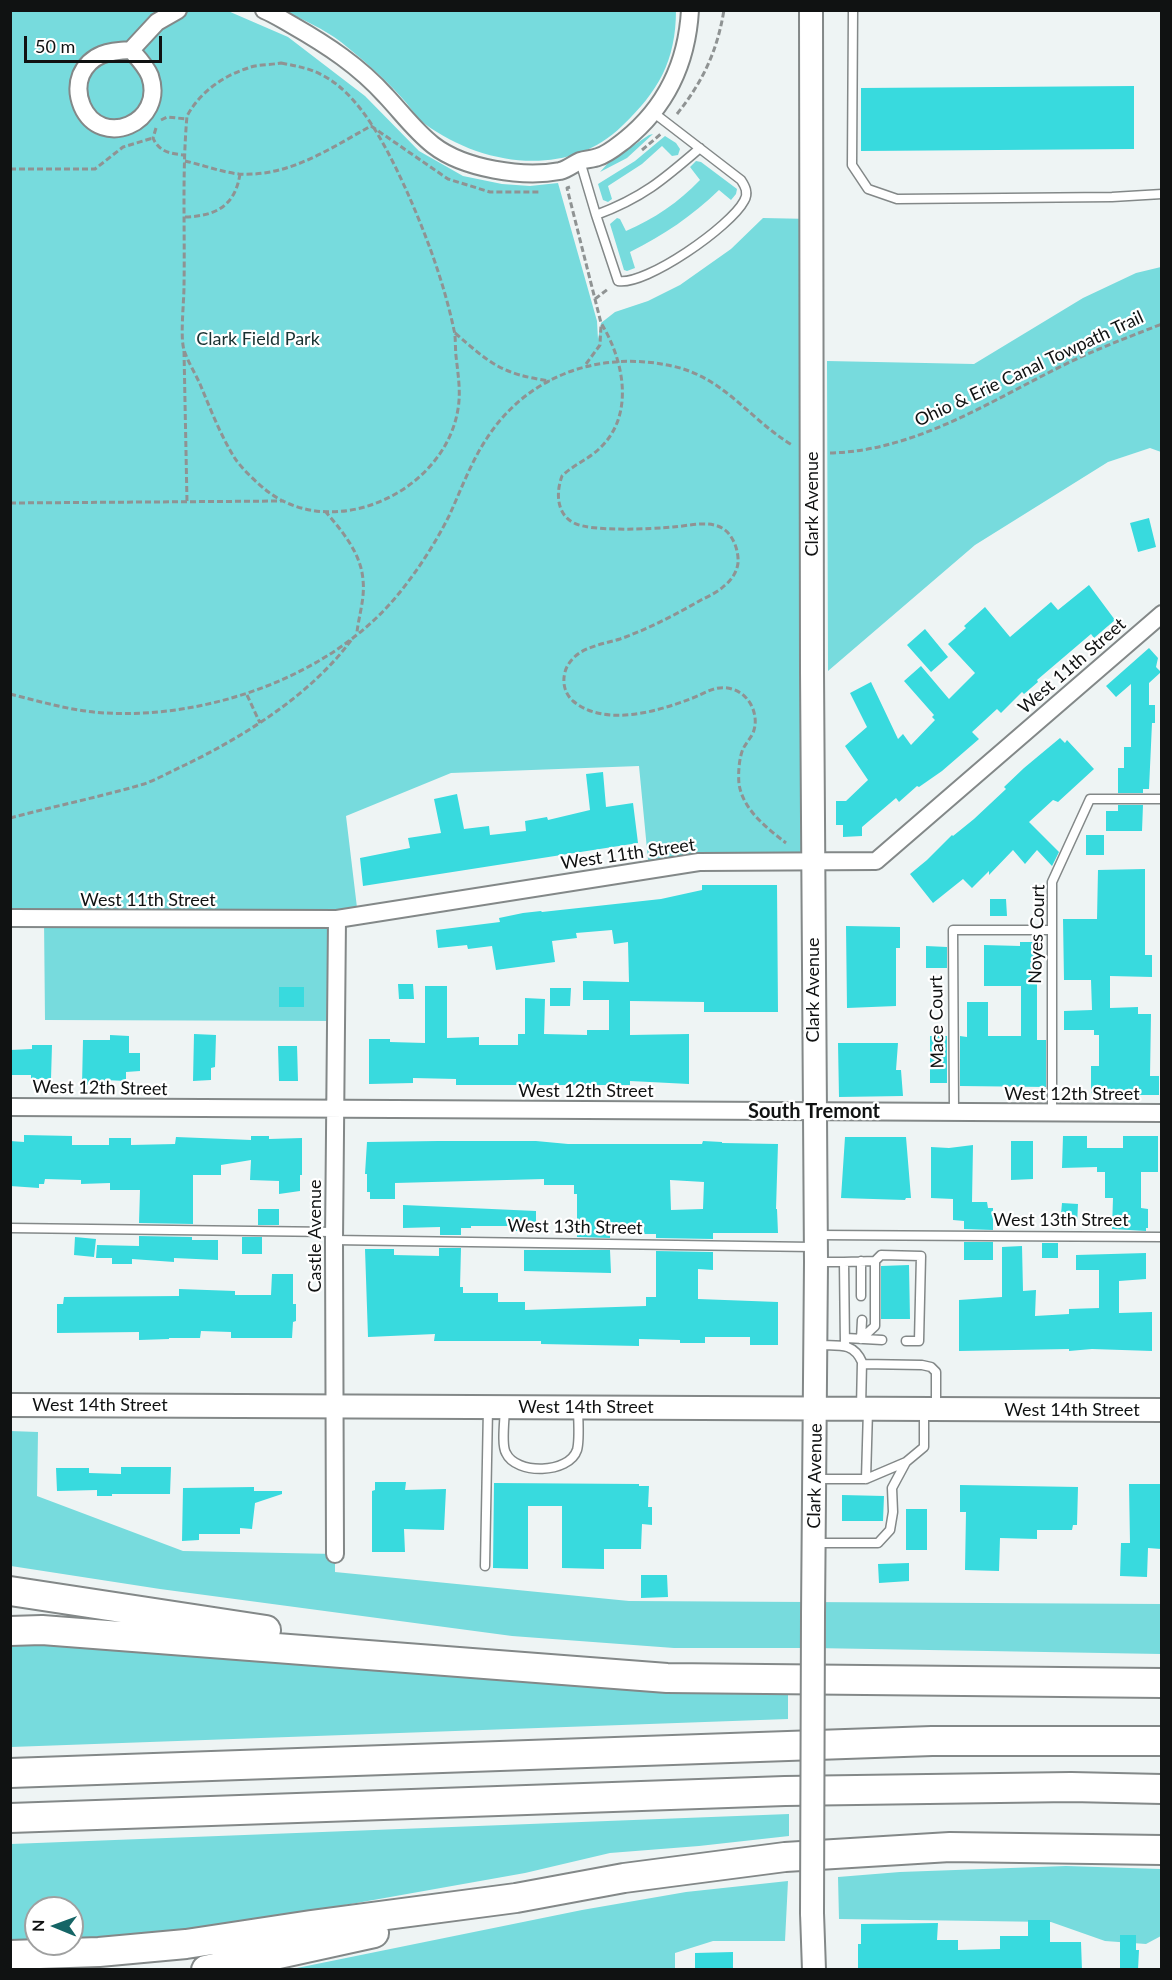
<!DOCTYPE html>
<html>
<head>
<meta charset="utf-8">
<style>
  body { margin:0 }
  #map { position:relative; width:1172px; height:1980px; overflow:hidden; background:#eef4f4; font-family:Lato,sans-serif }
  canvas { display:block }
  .frame { position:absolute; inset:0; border:12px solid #101212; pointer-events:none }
  .north { position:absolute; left:24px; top:1896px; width:60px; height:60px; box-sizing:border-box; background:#fff; border:2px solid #9fa0a0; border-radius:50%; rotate:271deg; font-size:16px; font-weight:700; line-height:24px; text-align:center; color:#101212 }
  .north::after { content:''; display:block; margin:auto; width:21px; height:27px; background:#156566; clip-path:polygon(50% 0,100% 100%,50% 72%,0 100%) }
  .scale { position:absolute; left:24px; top:36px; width:138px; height:27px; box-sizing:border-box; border:3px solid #101212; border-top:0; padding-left:8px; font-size:18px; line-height:21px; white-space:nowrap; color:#101212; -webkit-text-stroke:4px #fff; paint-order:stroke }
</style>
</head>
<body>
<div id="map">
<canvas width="1172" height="1980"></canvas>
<div class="frame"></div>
<div class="north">N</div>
<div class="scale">50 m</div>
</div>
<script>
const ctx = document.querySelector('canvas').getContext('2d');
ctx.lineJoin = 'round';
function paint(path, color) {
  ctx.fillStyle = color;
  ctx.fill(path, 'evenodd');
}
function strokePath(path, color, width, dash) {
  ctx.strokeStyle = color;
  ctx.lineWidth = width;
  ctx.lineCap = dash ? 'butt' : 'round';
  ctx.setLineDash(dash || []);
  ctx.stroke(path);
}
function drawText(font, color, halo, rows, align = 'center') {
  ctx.font = font + ' Lato,sans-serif';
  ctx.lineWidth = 4.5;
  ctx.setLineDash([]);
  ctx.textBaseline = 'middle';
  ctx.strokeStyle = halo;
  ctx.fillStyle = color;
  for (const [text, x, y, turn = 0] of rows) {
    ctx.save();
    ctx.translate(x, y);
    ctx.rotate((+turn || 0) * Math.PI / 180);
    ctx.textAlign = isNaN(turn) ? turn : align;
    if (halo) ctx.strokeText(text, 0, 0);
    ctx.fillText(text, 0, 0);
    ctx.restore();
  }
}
const green = new Path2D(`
  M 676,10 C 676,61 658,92 622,126 C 568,179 482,166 425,124 C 416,117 409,105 401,97 C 383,77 362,59 341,42 C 324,29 303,20 285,11 Z
  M 11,11 L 228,11 L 288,37 L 365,96 L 419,151 L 463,176 L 502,184 L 530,186 L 558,183 L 597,321 L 598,339 L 601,323 L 615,312 L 648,301 L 680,285 L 731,249 L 763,218 L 811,219 L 812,861 L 649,870 L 639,766 L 451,773 L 346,816 L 358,916 L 337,919 L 336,1021 L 45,1020 L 44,919 L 11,918 Z
  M 653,134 L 627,158 L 600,172 L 609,162 L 649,135 Z
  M 665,136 L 676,143 L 680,149 L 678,155 L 672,156 L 662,146 L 642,164 L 608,186 L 612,199 L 608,202 L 603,200 L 598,184 L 635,161 Z
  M 696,161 L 701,162 L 737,189 L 736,194 L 731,200 L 719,190 C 692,216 664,235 630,252 L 635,268 L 627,271 L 624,270 L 610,224 L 617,218 L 620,219 L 626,231 C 654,219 679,202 700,180 L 690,167 Z
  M 1161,267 L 1161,452 L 1150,448 L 1108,462 L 975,545 L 828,671 L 827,361 L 974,364 L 1083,298 L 1136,273 Z
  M 10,1431 L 38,1432 L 37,1496 L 183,1551 L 335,1554 L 335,1572 L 629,1601 L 1161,1604 L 1161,1654 L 813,1648 L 674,1648 L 512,1636 L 160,1589 L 11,1566 Z
  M 11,1641 L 653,1690 L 788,1694 L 788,1719 L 11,1747 Z
  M 789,1814 L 789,1836 L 699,1846 L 610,1853 L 525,1873 L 334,1907 L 185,1930 L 72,1940 L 72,1908 L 36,1908 L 36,1942 L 11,1942 L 11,1844 Z
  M 1066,1866 L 1161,1869 L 1161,1936 L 1146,1944 L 1105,1941 L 1051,1922 L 839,1919 L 838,1877 L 900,1872 Z
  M 788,1881 L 785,1941 L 713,1941 L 675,1953 L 675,1969 L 292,1969 L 582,1910 L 686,1892 Z`);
const building = new Path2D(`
  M 1134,86 L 1134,149 L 861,151 L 861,88 Z
  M 1149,518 L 1156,547 L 1138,552 L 1130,523 Z
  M 1089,585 L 1115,620 L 1094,638 L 1091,634 L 1037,680 L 1038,682 L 1024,694 L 1022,692 L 1001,713 L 997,709 L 972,732 L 979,739 L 942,771 L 919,787 L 917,786 L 899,802 L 896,798 L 862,827 L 862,836 L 843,837 L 843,825 L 836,825 L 836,801 L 846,801 L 868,780 L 845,746 L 867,727 L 850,693 L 871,682 L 898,739 L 903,734 L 911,745 L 935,720 L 932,717 L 934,715 L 904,681 L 921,666 L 949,699 L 975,673 L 948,644 L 966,628 L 964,626 L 985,607 L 1010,637 L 1051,602 L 1058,610 Z
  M 925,629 L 948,657 L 931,672 L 907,645 Z
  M 1149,648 L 1158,658 L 1156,667 L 1161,672 L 1149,683 L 1149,705 L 1155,705 L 1155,723 L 1152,723 L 1149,789 L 1143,789 L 1143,793 L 1118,793 L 1118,768 L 1124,768 L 1124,747 L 1131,747 L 1131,684 L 1116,697 L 1106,686 Z
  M 1060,738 L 1065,743 L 1067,740 L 1094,769 L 1058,802 L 1053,800 L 1029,822 L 1059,852 L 1052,866 L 1037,850 L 1025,864 L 1013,850 L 989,875 L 989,871 L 972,888 L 963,879 L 933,903 L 910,874 L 927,860 L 952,835 L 953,836 L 974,819 L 1006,789 L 1004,787 L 1024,768 Z
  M 603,772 L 606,807 L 633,803 L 638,843 L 363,886 L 360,858 L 410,848 L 408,838 L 441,833 L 434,799 L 457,794 L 464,829 L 489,826 L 490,835 L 526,831 L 525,821 L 547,817 L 548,820 L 590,810 L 586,774 Z
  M 1118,805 L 1143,805 L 1142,831 L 1106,831 L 1106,811 L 1118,811 Z
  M 1086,835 L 1104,835 L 1104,855 L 1086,855 Z
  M 1145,869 L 1145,955 L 1152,955 L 1152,977 L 1110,976 L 1110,1008 L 1138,1007 L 1138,1014 L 1151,1014 L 1150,1076 L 1159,1076 L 1159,1095 L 1097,1095 L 1091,1093 L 1091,1066 L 1099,1066 L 1099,1035 L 1094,1035 L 1094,1030 L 1064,1030 L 1064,1011 L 1092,1010 L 1091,980 L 1064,980 L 1063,919 L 1097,919 L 1098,870 Z
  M 702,885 L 777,885 L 778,1012 L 704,1012 L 704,1002 L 630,1001 L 630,1035 L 689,1034 L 689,1084 L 630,1081 L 630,1085 L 456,1085 L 456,1079 L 413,1078 L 413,1083 L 369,1084 L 369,1039 L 390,1039 L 390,1042 L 425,1043 L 425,986 L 447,986 L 447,1038 L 479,1037 L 479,1045 L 518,1045 L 518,1034 L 525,1034 L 525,998 L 545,999 L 544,1034 L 587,1035 L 587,1030 L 609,1030 L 609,1000 L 583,1000 L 583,981 L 629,982 L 628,942 L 614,944 L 612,930 L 576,933 L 577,938 L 552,941 L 555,962 L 496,970 L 492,946 L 468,949 L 467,945 L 438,948 L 436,930 L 500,922 L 499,918 L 523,913 L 541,911 L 542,912 L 661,899 L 702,890 Z
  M 990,899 L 1006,899 L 1007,916 L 990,916 Z
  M 846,926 L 900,927 L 900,948 L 896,948 L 896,1006 L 847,1008 Z
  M 1020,942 L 1037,942 L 1037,1040 L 1046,1040 L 1046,1087 L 960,1086 L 960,1036 L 967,1037 L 967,1002 L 988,1002 L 988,1036 L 1021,1036 L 1021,986 L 984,986 L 984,945 L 1020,946 Z
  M 926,946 L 947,947 L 947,968 L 926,968 Z
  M 398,984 L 413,984 L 414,999 L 399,999 Z
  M 279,987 L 304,987 L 304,1007 L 279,1007 Z
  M 550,988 L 571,988 L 570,1006 L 550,1006 Z
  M 194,1034 L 216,1035 L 215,1067 L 211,1068 L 211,1080 L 193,1081 Z
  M 110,1035 L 129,1036 L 129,1053 L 140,1053 L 140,1071 L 126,1072 L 126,1081 L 105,1080 L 105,1084 L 82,1085 L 83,1040 L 110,1040 Z
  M 930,1036 L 947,1036 L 947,1083 L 930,1083 Z
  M 838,1043 L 898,1043 L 896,1070 L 901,1070 L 903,1096 L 839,1097 Z
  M 32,1045 L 52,1045 L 51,1079 L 31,1079 L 31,1075 L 10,1075 L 10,1050 L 32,1049 Z
  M 278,1046 L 297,1046 L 298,1081 L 279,1081 Z
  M 24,1135 L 72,1136 L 72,1145 L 109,1145 L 109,1138 L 131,1138 L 131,1145 L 175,1144 L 176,1137 L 251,1140 L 251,1136 L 269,1136 L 269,1139 L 302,1138 L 302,1175 L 300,1175 L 300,1191 L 279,1194 L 279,1181 L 250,1180 L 251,1160 L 221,1165 L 221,1175 L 193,1175 L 193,1224 L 139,1223 L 140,1190 L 110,1190 L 110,1183 L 81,1184 L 81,1180 L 45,1179 L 44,1184 L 39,1184 L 39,1188 L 10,1186 L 10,1141 L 24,1142 Z
  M 1063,1136 L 1087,1136 L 1087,1148 L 1123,1148 L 1123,1136 L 1158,1136 L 1158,1172 L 1141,1172 L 1141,1208 L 1148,1209 L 1148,1228 L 1146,1228 L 1146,1231 L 1112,1229 L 1113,1198 L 1105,1198 L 1105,1172 L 1097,1172 L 1097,1167 L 1062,1168 Z
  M 845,1137 L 906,1137 L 911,1198 L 906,1198 L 905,1200 L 841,1198 Z
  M 438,1141 L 536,1141 L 568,1144 L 702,1144 L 703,1141 L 722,1142 L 722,1143 L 778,1144 L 776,1209 L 777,1209 L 778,1233 L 713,1233 L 713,1239 L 656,1238 L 656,1234 L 644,1234 L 644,1227 L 610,1227 L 610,1238 L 577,1237 L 577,1194 L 574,1194 L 574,1185 L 544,1185 L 544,1179 L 395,1183 L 395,1199 L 370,1199 L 370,1192 L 367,1192 L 367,1174 L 365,1174 L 367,1142 ZM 670,1180 L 704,1182 L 703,1209 L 671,1210 Z
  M 1011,1141 L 1033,1141 L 1033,1179 L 1011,1180 Z
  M 973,1145 L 972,1202 L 987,1202 L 988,1208 L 993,1208 L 993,1230 L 964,1229 L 964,1221 L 953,1220 L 953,1199 L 931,1198 L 931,1147 L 949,1148 Z
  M 1062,1203 L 1078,1204 L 1077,1226 L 1060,1225 Z
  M 403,1205 L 536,1211 L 536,1231 L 515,1231 L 515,1226 L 471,1226 L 471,1228 L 461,1228 L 461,1235 L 440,1235 L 440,1227 L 403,1228 Z
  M 258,1209 L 279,1209 L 279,1225 L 258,1225 Z
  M 139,1236 L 192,1237 L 192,1240 L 218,1240 L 218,1260 L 174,1258 L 174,1262 L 132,1259 L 132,1264 L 112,1264 L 112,1258 L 96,1258 L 97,1245 L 139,1246 Z
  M 75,1237 L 96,1239 L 94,1257 L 74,1255 Z
  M 242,1237 L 262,1237 L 262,1254 L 242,1254 Z
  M 964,1242 L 993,1242 L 993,1260 L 964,1260 Z
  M 1042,1243 L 1058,1243 L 1058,1258 L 1042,1258 Z
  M 1022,1246 L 1023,1291 L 1036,1290 L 1035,1316 L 1069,1314 L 1069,1309 L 1099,1308 L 1099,1270 L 1076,1270 L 1076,1255 L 1146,1253 L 1146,1279 L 1119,1281 L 1119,1313 L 1152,1312 L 1152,1351 L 1092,1349 L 1069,1351 L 1069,1349 L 959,1351 L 959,1300 L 1002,1297 L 1002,1247 Z
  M 439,1248 L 461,1248 L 460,1287 L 463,1287 L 463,1293 L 498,1293 L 498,1302 L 525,1302 L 525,1310 L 646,1306 L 646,1297 L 656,1297 L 656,1251 L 713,1252 L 713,1270 L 698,1269 L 698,1299 L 778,1302 L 778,1345 L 750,1345 L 750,1337 L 705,1337 L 705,1343 L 680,1343 L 680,1340 L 639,1339 L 639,1346 L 541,1344 L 541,1341 L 434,1341 L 435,1334 L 368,1337 L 365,1249 L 394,1249 L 394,1255 L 439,1256 Z
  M 524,1250 L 610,1250 L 611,1273 L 524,1271 Z
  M 909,1265 L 910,1319 L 881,1319 L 881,1266 Z
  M 272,1274 L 293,1274 L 293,1304 L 296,1304 L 296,1321 L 293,1322 L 292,1338 L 231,1338 L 231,1332 L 201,1331 L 200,1338 L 169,1338 L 169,1339 L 139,1340 L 139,1332 L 57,1333 L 57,1304 L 63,1304 L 64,1297 L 179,1296 L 179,1289 L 235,1291 L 235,1295 L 271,1295 Z
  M 121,1467 L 171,1467 L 170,1494 L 112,1494 L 112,1496 L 97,1496 L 97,1490 L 57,1491 L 56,1468 L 89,1468 L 89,1473 L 121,1474 Z
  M 375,1482 L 406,1482 L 405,1490 L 446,1489 L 444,1530 L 404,1529 L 405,1552 L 372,1552 L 372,1491 L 375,1490 Z
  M 494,1483 L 639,1484 L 639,1486 L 649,1486 L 648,1507 L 652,1507 L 652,1525 L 642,1524 L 641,1549 L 604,1549 L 604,1569 L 562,1568 L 562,1506 L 528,1506 L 528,1569 L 493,1568 Z
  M 1129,1484 L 1161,1484 L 1161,1549 L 1148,1548 L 1147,1577 L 1120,1576 L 1121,1543 L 1130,1543 Z
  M 960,1485 L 1078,1487 L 1077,1525 L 1073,1525 L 1072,1530 L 1037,1530 L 1037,1539 L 1000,1538 L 999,1571 L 965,1570 L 966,1512 L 960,1512 Z
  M 254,1487 L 254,1491 L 282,1491 L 282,1494 L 255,1503 L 252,1529 L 240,1528 L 240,1534 L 199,1534 L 199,1540 L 182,1541 L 183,1488 Z
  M 842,1495 L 884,1496 L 883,1521 L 842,1521 Z
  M 906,1509 L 927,1509 L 927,1550 L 906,1550 Z
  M 909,1563 L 909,1581 L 879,1583 L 878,1564 Z
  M 641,1575 L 667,1575 L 668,1597 L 641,1598 Z
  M 1028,1920 L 1050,1920 L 1050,1942 L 1081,1942 L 1082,1970 L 858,1970 L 858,1944 L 861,1944 L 861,1924 L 938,1923 L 937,1940 L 958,1940 L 958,1950 L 1000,1949 L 1000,1936 L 1028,1936 Z
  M 1120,1935 L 1136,1935 L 1136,1950 L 1139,1950 L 1138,1970 L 1120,1970 Z
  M 733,1952 L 733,1970 L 695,1970 L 695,1953 Z`);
const path = new Path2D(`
  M 281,63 C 296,66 309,68 322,75 C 362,95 390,154 408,194 C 427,237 444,283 454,330 C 456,338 455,348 456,356 C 458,374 461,392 458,409 C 445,491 335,543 267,491 C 256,482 241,468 234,457 C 220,434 210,408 200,384 C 195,373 188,362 184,350 C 180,337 184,302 184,286 C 185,230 182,172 187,116 C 200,92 223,76 248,68 C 258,64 271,65 281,63 Z
  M 677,114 C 703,81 717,52 724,10
  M 161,120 L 167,117 L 187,119
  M 156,128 L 153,138 C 159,152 171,154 185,155
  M 642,150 L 662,133
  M 185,161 C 203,165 221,172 239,174 C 289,177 329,149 371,126 L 448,179 L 490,192 L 539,192
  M 10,169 L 95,169 L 123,147 L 153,138
  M 570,187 L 567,188 L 601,323 C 624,360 635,415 600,448 C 589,459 573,465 562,476 C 556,492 556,514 574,523 C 591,532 652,529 673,527 C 688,526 708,520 722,528 C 733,534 739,551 738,563 C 737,572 731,581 724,586 C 718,592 709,596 701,600 C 675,615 648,629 620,639 C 607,643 593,645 581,652 C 574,656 567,664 565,672 C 562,683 565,694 573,701 C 604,727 656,712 690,699 C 705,694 715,684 732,689 C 750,694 760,716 753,733 C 750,739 746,743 743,749 C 739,758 738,774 739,784 C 743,810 767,828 786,843
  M 185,217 C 216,216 235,206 240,174
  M 595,299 L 608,289
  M 455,333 C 491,364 501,374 550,381
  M 184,351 L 187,502
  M 586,364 L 600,345 L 601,325
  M 830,453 C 910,451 979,408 1048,373 C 1084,354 1123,339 1162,324
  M 10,503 L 284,501
  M 325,511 C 342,531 361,553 363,580 C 365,598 359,615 357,632
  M 10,694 C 42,702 72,711 105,713 C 207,719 329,677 396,597 C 416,573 435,544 449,516 C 461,490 471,462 487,438 C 528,375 600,350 672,366 C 724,377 749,419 792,445
  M 247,695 L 260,723
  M 10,818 C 55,806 100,797 144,784 C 158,779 172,771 185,765 C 245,736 313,693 352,639`);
const lane = new Path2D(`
  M 853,10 L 852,165 L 868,189 L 897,199 L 1112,197 L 1162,194
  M 580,161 L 596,215 L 618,281 C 646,286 731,226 744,201 C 749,193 745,186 741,180 L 654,113
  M 596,215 C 642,198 663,180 700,148
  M 954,1113 L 953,930 L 1051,930
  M 1052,1114 L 1052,882 L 1090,799 L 1162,799
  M 10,1228 L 334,1232
  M 816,1235 L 1162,1237
  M 334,1240 L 813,1247
  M 861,1261 L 861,1296
  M 875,1261 L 881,1255 L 921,1256 L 919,1341 L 906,1341
  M 818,1262 L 844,1262
  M 846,1338 L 882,1340
  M 861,1339 L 862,1320
  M 818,1345 C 837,1346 853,1341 862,1362 L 861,1408
  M 845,1346 L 844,1262 L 875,1261 L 875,1326 L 861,1339
  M 862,1364 L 922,1365 L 931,1367 L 936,1372 L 936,1408
  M 505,1407 C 505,1417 501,1445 506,1453 C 516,1475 569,1474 577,1450 C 580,1440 578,1418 578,1408
  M 815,1479 L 866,1479 L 868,1410
  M 866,1479 L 906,1462
  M 814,1543 L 878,1543 L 890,1530 L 893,1512 L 892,1488 L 906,1462 L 924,1447 L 924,1412
  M 485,1566 L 488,1408`);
const street = new Path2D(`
  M 264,10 C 274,14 283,20 292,25 C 327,45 359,66 386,96 C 402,113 415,131 433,145 C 464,169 523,178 560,171 C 568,169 573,164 580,161 C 586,159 593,159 598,157 C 608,154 617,146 625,140 C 666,107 687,63 690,10
  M 131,50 C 138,58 146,66 150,76 C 166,123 101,150 82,106 C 78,96 77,85 81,75 C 91,53 110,51 131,50 L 157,22 L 178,10
  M 10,918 L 337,919 L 699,862 L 876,861 L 1162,614
  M 10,1107 L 1162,1113
  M 335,1554 L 334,1240 L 337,919`);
const secondary = new Path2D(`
  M 812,671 L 816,1262 L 813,1614
  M 10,1405 L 1162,1410
  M 812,1913 L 814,1970`);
const highway = new Path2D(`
  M 10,1591 L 266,1630
  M 10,1631 L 42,1630 L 667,1678 L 1162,1683
  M 10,1773 L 932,1741 L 1162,1741
  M 10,1818 L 785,1791 L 1071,1787 L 1162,1789
  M 10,1955 L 99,1952 L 186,1944 L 311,1925 L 516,1898 L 624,1878 L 785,1857 L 950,1847 L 1162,1850
  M 206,1970 L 374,1933`);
const secondaryBridge = new Path2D(`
  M 811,10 L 812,671
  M 812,1913 L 813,1614`);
const parkNames = [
  ["Clark Field Park",258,339]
];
const streetNames = [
  ["Ohio & Erie Canal Towpath Trail",1029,369,-25],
  ["Clark Avenue",812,504,-90],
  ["West 11th Street",1072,666,-41],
  ["West 11th Street",628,854,-8],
  ["West 11th Street",148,900],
  ["Noyes Court",1037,934,-88],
  ["Clark Avenue",813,990,-90],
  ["Mace Court",937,1022,-91],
  ["West 12th Street",100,1088,1],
  ["West 12th Street",586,1091],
  ["West 12th Street",1072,1094],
  ["West 13th Street",1061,1220],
  ["West 13th Street",575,1227,1],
  ["Castle Avenue",315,1236,-90],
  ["West 14th Street",100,1405],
  ["West 14th Street",586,1407],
  ["West 14th Street",1072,1410],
  ["Clark Avenue",815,1476,-89]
];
const neighbourhoodNames = [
  ["South Tremont",814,1112]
];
paint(green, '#77dbdd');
paint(building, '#38dade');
strokePath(lane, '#838888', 11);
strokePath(street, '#838888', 20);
strokePath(secondary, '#838888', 26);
strokePath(highway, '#838888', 32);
strokePath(path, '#8f9393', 3, [6, 3]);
strokePath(lane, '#fff', 8);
strokePath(street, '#fff', 16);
strokePath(secondary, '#fff', 22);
strokePath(highway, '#fff', 28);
strokePath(secondaryBridge, '#838888', 26, []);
strokePath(secondaryBridge, '#fff', 22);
drawText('18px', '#193232', '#fff', parkNames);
drawText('18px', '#101212', '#fff', streetNames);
drawText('bold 20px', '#101212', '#fff', neighbourhoodNames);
</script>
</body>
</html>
